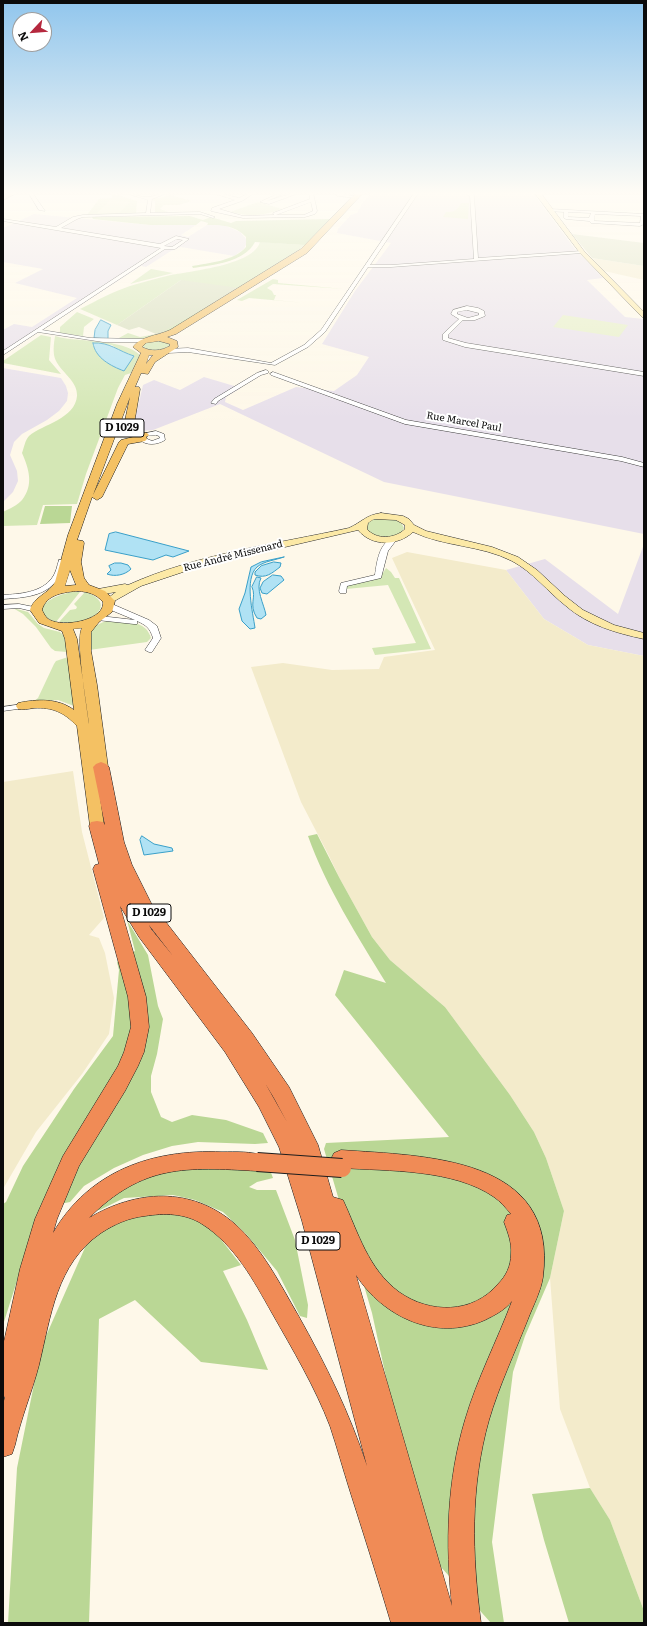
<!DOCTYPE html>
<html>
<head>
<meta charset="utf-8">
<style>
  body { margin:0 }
  #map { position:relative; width:647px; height:1626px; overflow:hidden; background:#fef8e9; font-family:Literata,serif }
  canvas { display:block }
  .frame { position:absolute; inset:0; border:4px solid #0b0b0b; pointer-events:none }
  .north { position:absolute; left:12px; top:12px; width:40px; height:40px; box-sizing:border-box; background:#fff; border:1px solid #9d9d9d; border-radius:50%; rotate:244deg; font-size:11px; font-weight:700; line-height:16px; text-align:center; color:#0b0b0b }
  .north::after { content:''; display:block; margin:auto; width:14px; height:18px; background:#b5283e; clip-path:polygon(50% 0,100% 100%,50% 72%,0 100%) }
</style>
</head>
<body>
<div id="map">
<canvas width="647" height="1626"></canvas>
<div class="frame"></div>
<div class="north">N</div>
</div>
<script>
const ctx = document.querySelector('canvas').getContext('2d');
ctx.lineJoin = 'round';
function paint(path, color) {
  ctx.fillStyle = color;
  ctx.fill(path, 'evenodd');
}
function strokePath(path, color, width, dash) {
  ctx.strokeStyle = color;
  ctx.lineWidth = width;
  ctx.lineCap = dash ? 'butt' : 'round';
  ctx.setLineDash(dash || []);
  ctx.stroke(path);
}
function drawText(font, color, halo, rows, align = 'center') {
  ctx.font = font + ' Literata,serif';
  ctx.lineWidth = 4;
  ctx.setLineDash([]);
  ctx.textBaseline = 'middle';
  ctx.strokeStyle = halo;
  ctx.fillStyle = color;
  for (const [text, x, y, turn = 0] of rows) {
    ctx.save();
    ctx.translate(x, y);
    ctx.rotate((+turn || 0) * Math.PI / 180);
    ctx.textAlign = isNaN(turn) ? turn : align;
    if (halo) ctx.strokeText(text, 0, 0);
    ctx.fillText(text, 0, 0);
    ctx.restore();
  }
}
const industrial = new Path2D(`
  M 373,192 L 532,192 L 575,249 L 603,278 L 587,280 L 625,317 L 644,319 L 644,534 L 384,482 L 220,404 L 153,430 L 132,432 L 143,385 L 154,380 L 180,390 L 204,377 L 241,388 L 226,397 L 225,402 L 243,410 L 296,387 L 334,391 L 357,375 L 369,357 L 322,344 L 355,291 L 391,243 L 337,233 L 338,229 L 351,215 L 357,213 L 363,202 Z
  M 34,214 L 150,225 L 196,225 L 181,235 L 188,237 L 207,225 L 224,225 L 240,232 L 246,239 L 247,242 L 244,249 L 234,256 L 181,247 L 171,251 L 146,267 L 141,266 L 3,355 L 3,330 L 14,324 L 32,327 L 77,298 L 15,283 L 43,269 L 3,262 L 3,228 Z
  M 3,368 L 61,378 L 66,386 L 68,393 L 67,401 L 59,411 L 47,420 L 22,434 L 14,442 L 10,455 L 17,471 L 18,481 L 13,492 L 3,502 Z
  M 644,544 L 644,656 L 588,645 L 544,619 L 506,570 L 545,559 L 618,614 Z`);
const farmland = new Path2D(`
  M 592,258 L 644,266 L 644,280 L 604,271 Z
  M 407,552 L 506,570 L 544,619 L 588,645 L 644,656 L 644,1611 L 610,1520 L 590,1488 L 560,1409 L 550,1278 L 564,1211 L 546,1158 L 534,1132 L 510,1095 L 445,1007 L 390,960 L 372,937 L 340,879 L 329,856 L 301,802 L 251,667 L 283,663 L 332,670 L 379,669 L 384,657 L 435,650 L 392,558 Z
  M 73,771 L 82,832 L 104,918 L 89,935 L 99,938 L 105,953 L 114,998 L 109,1034 L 82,1074 L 36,1132 L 3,1189 L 3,782 Z`);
const green = new Path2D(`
  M 112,193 L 137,201 L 136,213 L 87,215 L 99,199 L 112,198 Z
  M 170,195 L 192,201 L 178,205 L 164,205 L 160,209 L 168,212 L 155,212 L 155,201 L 152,200 L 153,198 L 159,198 Z
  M 258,202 L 282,209 C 263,216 250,217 230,212 Z
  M 461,203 L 469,203 L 468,219 L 443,217 L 446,212 C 454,212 457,211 461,203 Z
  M 260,242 L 305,245 L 287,259 L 248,282 L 173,330 L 138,340 L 117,339 L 128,333 L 140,337 L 161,333 L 181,280 L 117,325 L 80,309 C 96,301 112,292 130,286 C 144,282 157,278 171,275 C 191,271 254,265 260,242 Z
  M 151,269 L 173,273 L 130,284 Z
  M 273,279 L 278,280 L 278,283 L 344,289 L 273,284 L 267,288 L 272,291 L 274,295 L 276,295 L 274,300 L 305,303 L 249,298 L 242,301 L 237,300 Z
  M 77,312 L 94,319 L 84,327 L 83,336 L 60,333 L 60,327 Z
  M 41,335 L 51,337 L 49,360 L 61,374 L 3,363 L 3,361 Z
  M 55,336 C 79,343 122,338 140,355 L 131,373 L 125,375 L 118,388 L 86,474 L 77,504 L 43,505 L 37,525 L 3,526 L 3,512 C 9,509 18,505 22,500 C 34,485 29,469 22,453 C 24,448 25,440 29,436 C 43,424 75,419 77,396 C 78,379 57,371 54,355 C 53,349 54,342 55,336 ZM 95,343 L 112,345 L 118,350 L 134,356 L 117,368 C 107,362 99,357 94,346 Z
  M 159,340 L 169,343 L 170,346 C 161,350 152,353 143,347 L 146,342 Z
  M 376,519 C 386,519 400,517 404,528 C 399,541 380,537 369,534 L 364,525 L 371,520 Z
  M 386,568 L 391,572 L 395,578 L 399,578 L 431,649 L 375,655 L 372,648 L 416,643 L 388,585 L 346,589 L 349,584 C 363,580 379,583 386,568 Z
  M 72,592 L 80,592 L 56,622 C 24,610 54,595 72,592 Z
  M 85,592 C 110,600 103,616 81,621 C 74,623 67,623 59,622 L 70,610 L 76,609 L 77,607 L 74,604 Z
  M 13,608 L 28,612 L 38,624 L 44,628 L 60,632 L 64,636 L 67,652 L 55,651 L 51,648 L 36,627 L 23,614 Z
  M 110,620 C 121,621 138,621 146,629 C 148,631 150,635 151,638 L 147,642 L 89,650 C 90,631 91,625 110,620 Z
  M 68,657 L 74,706 L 58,700 L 33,702 L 38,698 L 54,664 L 56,661 Z`);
const forest = new Path2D(`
  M 190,216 L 203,220 L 211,217 L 231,223 L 236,221 L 331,219 L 305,245 L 255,242 C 245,262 213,265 193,268 L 192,266 C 209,263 234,261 246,247 L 246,237 C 235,225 221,225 207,225 L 208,223 L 201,221 L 196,225 L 150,225 L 93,219 L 92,217 Z
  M 45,506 L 72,506 L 70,523 L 40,524 Z
  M 317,834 L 340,879 L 372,937 L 390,960 L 445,1007 L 510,1095 L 534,1132 L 546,1158 L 564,1211 L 550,1278 L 525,1336 L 513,1372 L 492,1542 L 504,1623 L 491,1623 L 440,1566 L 419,1499 L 393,1409 L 372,1313 L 324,1149 L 326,1143 L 449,1137 L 335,995 L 344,970 L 386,983 C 358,937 326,887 308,836 Z
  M 127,920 L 148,955 L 158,1006 L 163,1019 L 157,1054 L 151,1076 L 151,1092 L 161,1117 L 172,1122 L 192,1115 L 226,1120 L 263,1133 L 268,1143 L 255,1144 L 198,1142 L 172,1146 L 143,1155 L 114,1168 L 84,1186 L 70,1202 L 40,1208 L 3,1325 L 3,1204 L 6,1202 L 23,1166 L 74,1089 L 113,1036 L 119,970 L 117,962 L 135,951 Z
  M 175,1165 L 270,1170 L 273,1178 L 257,1182 L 249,1187 L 257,1190 L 276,1190 L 295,1240 L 308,1305 L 307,1318 L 300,1316 L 277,1271 L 246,1234 L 223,1212 L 195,1200 L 173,1195 L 124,1198 L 100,1210 L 90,1211 L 100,1200 Z
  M 147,1211 L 188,1214 L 216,1233 L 241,1265 L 223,1271 L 247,1320 L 268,1370 L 201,1362 L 135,1300 L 99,1319 L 89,1623 L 8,1623 L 17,1468 L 42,1345 L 87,1243 C 106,1227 124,1220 147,1211 Z
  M 590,1488 L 610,1520 L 644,1611 L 644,1623 L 569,1623 L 544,1540 L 532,1494 Z`);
const cemetery = new Path2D(`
  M 572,234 L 644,243 L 644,266 L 592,258 Z
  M 181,280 L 239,288 L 161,333 L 156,334 L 139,327 L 129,330 L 117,325 Z`);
const pitch = new Path2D(`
  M 110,200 L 130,202 L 118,214 L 97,213 Z
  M 563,315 L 628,325 L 619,337 L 553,327 Z`);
const water = new Path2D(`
  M 101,320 L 111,325 L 108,331 L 108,339 L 94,338 L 95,330 Z
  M 93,343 C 110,342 118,351 134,356 L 124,371 C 111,366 95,358 93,343 Z
  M 116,532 L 189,551 L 173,557 L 166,555 L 153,560 L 105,550 L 109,534 Z
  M 284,557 C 276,560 264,561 257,567 C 244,579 253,613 255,628 L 250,629 L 242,621 L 239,609 L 245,593 L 251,567 L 261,562 Z
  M 274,562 L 281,563 L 280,567 C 272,573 266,579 255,575 L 255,572 L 261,566 Z
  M 115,563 L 121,563 L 128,565 L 131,569 C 125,575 115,577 107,574 L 111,570 L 109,566 Z
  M 273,575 L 281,576 L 284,580 L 267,594 L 262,593 L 260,588 L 263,582 Z
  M 257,577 L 261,578 C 255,589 264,604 266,615 L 261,619 L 257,618 C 248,604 257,598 252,587 Z
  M 142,836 L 154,844 L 172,848 L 173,851 L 144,855 L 140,840 Z`);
const street = new Path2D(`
  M 28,192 L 32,192 L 45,211 L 39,210 Z
  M 121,192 C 130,192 140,198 149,197 C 156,196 162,192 170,192 L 152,199 L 150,213 L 200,212 L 215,217 L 213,218 L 200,214 L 83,217 L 77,219 L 61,228 L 160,244 L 176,236 L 189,239 L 175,249 L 165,249 L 42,330 L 90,338 L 143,339 L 145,340 L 145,342 L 103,342 L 38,332 L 3,355 L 3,351 L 161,248 L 3,221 L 3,219 L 56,227 L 73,217 L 83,215 L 146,213 L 148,200 ZM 177,239 L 183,240 L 172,247 L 164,246 Z
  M 209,192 L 215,192 L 239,198 L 251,192 L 256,192 L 242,201 L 219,209 L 243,216 L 274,215 L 273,213 L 310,199 L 309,192 L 313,192 L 317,211 L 315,214 L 305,217 L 243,218 L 211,211 L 212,208 L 235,200 ZM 311,202 L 313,211 L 304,215 L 276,215 Z
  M 296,192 L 302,192 L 269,204 L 260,202 L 277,194 L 281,195 L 267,201 Z
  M 333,192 L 358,197 L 356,198 L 338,196 Z
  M 415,192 L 419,192 L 370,265 L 391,265 L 474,259 L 470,196 L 463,192 L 472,192 L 474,196 L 478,258 L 582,251 L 584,252 L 582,253 L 391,267 L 368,267 L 325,332 L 308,347 L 275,365 L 188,352 L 168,353 L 165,351 L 168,349 L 188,348 L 271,363 L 304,345 L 321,330 Z
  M 550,209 L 644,214 L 644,224 L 640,226 L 591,223 L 589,221 L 566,219 L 564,218 L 564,212 L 548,211 ZM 568,212 L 591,213 L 589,218 L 568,217 ZM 595,214 L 641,216 L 640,223 L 594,221 Z
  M 467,306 L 478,308 L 484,311 L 485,316 L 475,320 L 463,320 L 448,335 L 448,338 L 466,343 L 644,372 L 644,376 L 465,347 L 443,340 L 443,334 L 459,319 L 451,314 L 453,310 ZM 467,310 L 479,313 L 479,315 L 468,318 L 457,314 L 457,312 Z
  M 266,370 L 268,371 L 268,373 L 261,375 L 218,401 L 216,404 L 211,403 L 214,399 L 257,373 Z
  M 273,372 L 406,420 L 622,457 L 644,463 L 644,467 L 621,461 L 405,424 L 271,375 L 270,374 Z
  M 156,431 L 164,434 L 165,440 C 157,445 146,446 139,439 L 142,434 ZM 156,435 L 159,436 L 160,438 L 152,441 L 145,438 L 146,436 Z
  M 394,537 L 397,539 L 388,551 L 381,578 L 347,586 L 346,593 L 340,593 L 339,591 L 341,583 L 375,575 C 377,561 379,543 394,537 Z
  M 59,560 L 65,560 L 66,562 C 55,595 34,597 3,599 L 3,595 C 19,594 41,593 52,578 C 56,573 57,566 59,560 Z
  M 19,604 L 39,608 L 40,610 L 36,612 L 19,608 L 3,609 L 3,605 Z
  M 106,604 L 112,604 L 149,620 L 157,626 L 161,638 L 152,652 L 149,652 L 145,650 L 153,638 C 150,628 146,625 137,621 L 137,624 L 134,624 L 97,620 L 96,618 L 100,616 L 135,620 L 106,608 Z
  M 22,704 L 25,704 L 26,706 L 25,708 L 3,711 L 3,707 Z`);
const secondary = new Path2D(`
  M 12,192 L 19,192 L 3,200 L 3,196 Z
  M 534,192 L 540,192 L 584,251 L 644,312 L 644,318 L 642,317 L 580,253 Z
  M 381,513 L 403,516 L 409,519 L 414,525 L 426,531 L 492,547 L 518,557 L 537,570 L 565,596 L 583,610 L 614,625 L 644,633 L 644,639 C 616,633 588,625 566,606 C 548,592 533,572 512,561 C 481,545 445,547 413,532 C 398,546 372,547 358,530 L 195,568 L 141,586 L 109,604 L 104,601 L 116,592 L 98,595 L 93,592 L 98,589 L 125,584 L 128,585 C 197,554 276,544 349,528 C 362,522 366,515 381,513 ZM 374,519 L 396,520 L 405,525 L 405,529 C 395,539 376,540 367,529 L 368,523 Z`);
const primary = new Path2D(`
  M 357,192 L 364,192 L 307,253 L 176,334 L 167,337 L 177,341 L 178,347 L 155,362 L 148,374 L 141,373 L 135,387 L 139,387 L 140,389 L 133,430 L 134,431 L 147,433 L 149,435 L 146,437 L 147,439 L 145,441 L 128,444 L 102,497 L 97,500 L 92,497 L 77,540 L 83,541 L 84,543 L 81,562 L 84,578 L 89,585 L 105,591 L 115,601 L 112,612 L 99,622 L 91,632 L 91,651 L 97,685 L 108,767 L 106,770 L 101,771 L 96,769 L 104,826 L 102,829 L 97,831 L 92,829 L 90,826 L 77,726 C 64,712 52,707 34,708 C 28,709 23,710 18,709 L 16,706 L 18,703 C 37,699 58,698 74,710 L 65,639 L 62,631 L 39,623 L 30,610 C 34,596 49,594 55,582 L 68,535 L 117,404 L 140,355 L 141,353 L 133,347 C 141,336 157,336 170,330 L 301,249 ZM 159,341 L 170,344 L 170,346 C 161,351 151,352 142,347 L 146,343 ZM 149,355 L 153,355 L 146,364 ZM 130,397 L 123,430 L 128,436 L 133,437 L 121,440 L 119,442 L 93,495 ZM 70,570 L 76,585 L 65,586 ZM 78,591 C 89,592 96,594 103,602 C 103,604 103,606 102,608 C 96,622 58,628 47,618 C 45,616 43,612 42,610 C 46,594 65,592 78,591 ZM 82,628 C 75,637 87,708 89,724 L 77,639 L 73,629 Z`);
const highway = new Path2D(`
  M 101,762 L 106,764 L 109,767 L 124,842 L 132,865 L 151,903 L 252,1033 L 289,1087 L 318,1145 L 333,1197 L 343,1200 C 358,1232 368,1269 399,1292 C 430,1314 473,1314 498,1284 C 506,1276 511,1266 511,1254 C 512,1243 508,1233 504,1222 L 507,1215 L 511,1214 C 506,1208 500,1201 494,1197 C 454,1169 388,1171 341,1168 L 334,1165 L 331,1159 L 334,1153 L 341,1150 C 425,1156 559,1156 543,1277 C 541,1291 533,1306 528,1319 C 515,1352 499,1386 489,1420 C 470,1487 472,1555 481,1623 L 391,1623 C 378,1579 364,1535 350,1491 C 343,1469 337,1447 330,1426 C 315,1387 293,1350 272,1313 C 254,1281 235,1245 202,1224 C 185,1213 164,1213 145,1216 C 128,1218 115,1224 101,1233 C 56,1264 51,1316 39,1365 C 32,1392 21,1418 15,1445 L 12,1454 L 3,1457 L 3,1405 L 5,1397 L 3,1396 L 3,1346 L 20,1269 L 35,1219 L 63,1156 L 118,1066 L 124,1052 L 131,1027 L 128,997 L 93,869 L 95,865 L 99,864 L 89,826 L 91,822 L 97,821 L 103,822 L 105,825 L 93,767 L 96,764 ZM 120,906 L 139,937 L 225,1052 L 259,1107 L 279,1147 L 302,1221 L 367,1466 C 349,1412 326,1365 298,1315 C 280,1284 262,1248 235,1224 C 191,1186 136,1190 89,1218 C 143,1164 186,1167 257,1171 L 264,1168 L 267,1162 L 264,1156 C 251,1151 236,1152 222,1152 C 152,1149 89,1171 53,1233 L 57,1219 L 79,1166 L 125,1091 L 138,1066 L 144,1052 L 149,1027 L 146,997 ZM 149,925 L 173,956 L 151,929 ZM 265,1083 L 274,1098 L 287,1122 ZM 356,1275 C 383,1317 436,1342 485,1320 C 495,1315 505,1310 512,1301 C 497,1341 477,1379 465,1420 C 447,1480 445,1544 452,1606 Z`);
const highwayBridge = new Path2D(`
  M 257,1162 L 342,1168`);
const farStreetnames = [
  ["Rue Marcel Paul",464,422,10],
  ["Rue André Missenard",233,556,-14]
];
const shields = [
  [122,428,44],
  [149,913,44],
  [318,1241,44]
];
const shieldNames = [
  ["D 1029",122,428],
  ["D 1029",149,913],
  ["D 1029",318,1241]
];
paint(industrial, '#e7dfea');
paint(farmland, '#f3ebcb');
paint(green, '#d4e7b5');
paint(forest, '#bad795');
paint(cemetery, '#d7debd');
paint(pitch, '#e5eec6');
paint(water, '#b0e2f4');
strokePath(water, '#399fc8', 1);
strokePath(street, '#3e3e3e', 1);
strokePath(secondary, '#2d2d2d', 1);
strokePath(primary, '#1c1c1c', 1);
strokePath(highway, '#1c1c1c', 1);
paint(street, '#fff');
paint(secondary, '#fce9a6');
paint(primary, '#f4c163');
paint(highway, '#f08b56');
strokePath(highwayBridge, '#1c1c1c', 20, []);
strokePath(highwayBridge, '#f08b56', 18);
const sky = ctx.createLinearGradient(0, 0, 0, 420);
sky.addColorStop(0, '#91c6ed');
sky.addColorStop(0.46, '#fffcf5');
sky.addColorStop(1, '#fffcf500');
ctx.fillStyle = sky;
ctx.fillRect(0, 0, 647, 420);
drawText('10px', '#0b0b0b', '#fff', farStreetnames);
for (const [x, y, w] of shields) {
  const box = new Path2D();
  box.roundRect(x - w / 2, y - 9, w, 18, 3);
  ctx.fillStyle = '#fff';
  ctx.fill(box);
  strokePath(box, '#0b0b0b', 1);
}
drawText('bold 11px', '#0b0b0b', null, shieldNames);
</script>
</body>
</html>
